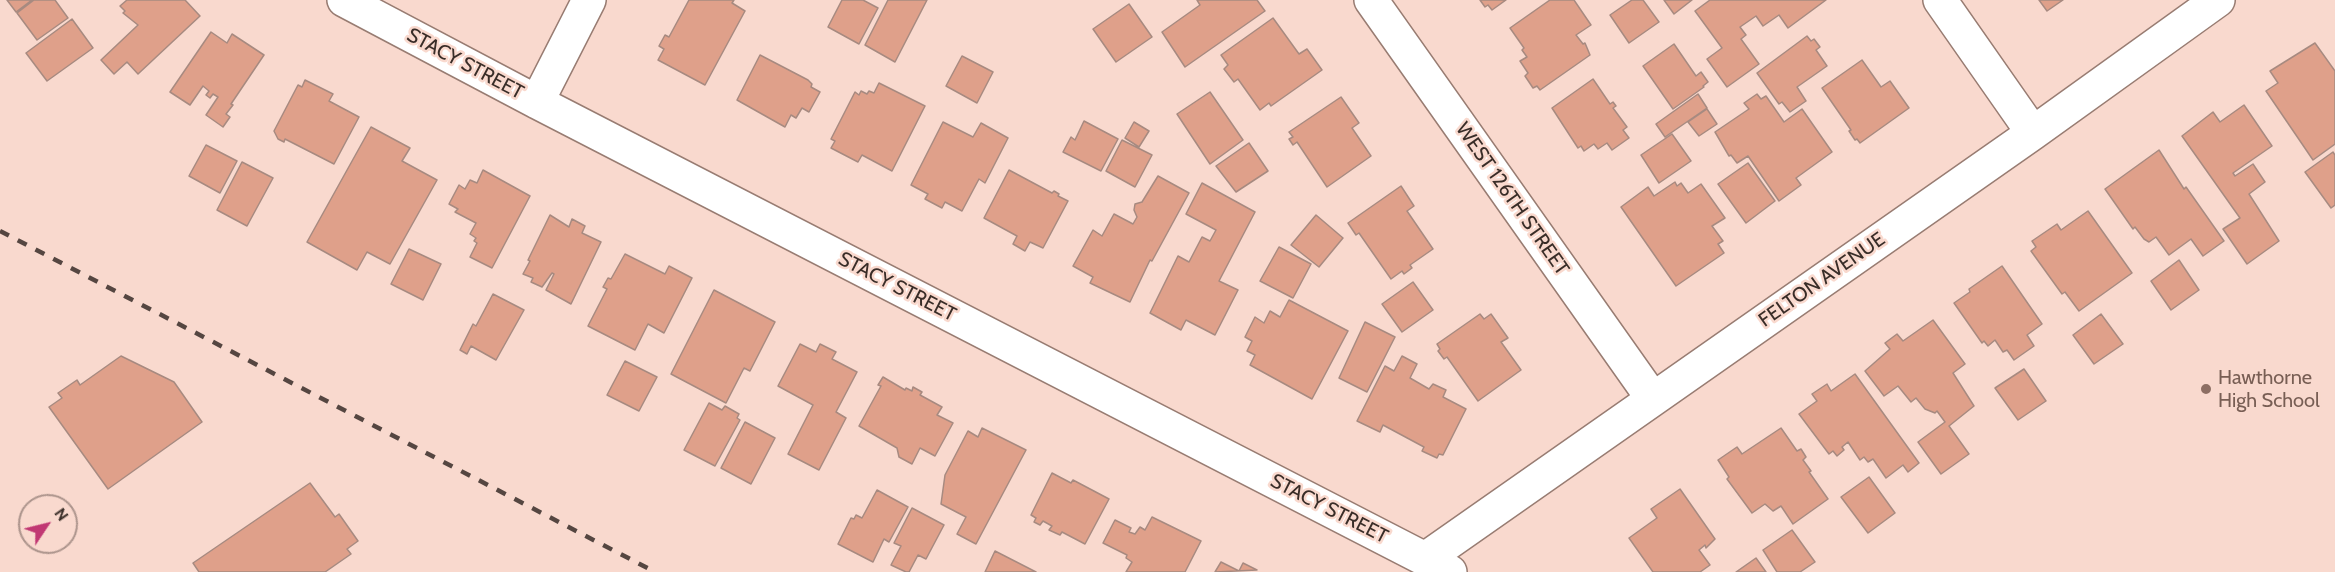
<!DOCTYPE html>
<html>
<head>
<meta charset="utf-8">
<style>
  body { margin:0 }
  #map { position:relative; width:2335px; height:572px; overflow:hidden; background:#f9d9ce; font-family:Cabin,sans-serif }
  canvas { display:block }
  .north { position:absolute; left:18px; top:494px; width:60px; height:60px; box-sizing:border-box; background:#f9d9ce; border:2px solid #ac948c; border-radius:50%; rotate:55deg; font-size:16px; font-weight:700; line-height:24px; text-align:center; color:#392d28 }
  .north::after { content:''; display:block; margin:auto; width:21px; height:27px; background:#c13873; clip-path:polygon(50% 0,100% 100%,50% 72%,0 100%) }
</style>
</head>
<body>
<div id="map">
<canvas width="2335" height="572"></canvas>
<div class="north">N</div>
</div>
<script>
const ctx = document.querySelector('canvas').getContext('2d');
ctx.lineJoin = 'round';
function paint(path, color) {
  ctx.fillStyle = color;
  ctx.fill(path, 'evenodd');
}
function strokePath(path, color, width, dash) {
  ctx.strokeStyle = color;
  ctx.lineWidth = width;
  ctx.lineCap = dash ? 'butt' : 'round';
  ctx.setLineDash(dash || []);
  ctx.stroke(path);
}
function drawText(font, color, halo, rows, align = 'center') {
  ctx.font = font + ' Cabin,sans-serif';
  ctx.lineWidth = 5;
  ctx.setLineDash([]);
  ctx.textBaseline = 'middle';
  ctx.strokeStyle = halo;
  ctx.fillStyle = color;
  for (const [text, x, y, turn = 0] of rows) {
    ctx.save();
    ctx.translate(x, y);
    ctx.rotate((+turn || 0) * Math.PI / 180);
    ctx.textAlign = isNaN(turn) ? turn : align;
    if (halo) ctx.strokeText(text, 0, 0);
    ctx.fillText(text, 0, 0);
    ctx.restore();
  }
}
const building = new Path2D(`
  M 7,0 L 32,0 L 16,12 Z
  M 34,0 L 55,0 L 68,18 L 37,40 L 17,13 Z
  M 127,0 L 185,0 L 200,16 L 138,74 L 127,62 L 114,74 L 101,60 L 138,25 L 123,13 L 125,11 L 120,6 Z
  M 689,0 L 734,0 L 732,3 L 745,11 L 705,85 L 658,60 L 664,49 L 659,46 L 665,35 L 669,37 Z
  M 842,0 L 863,0 L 878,8 L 859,44 L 828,27 Z
  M 888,0 L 927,0 L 895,62 L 865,45 Z
  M 1197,0 L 1257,0 L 1265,11 L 1185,67 L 1162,32 L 1200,5 Z
  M 1480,0 L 1506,0 L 1492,10 L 1488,5 L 1485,7 Z
  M 1550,0 L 1574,0 L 1591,25 L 1576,35 L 1583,44 L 1585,43 L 1590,55 L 1540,90 L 1537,86 L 1533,88 L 1525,76 L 1528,73 L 1520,61 L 1527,57 L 1522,50 L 1524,48 L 1510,28 Z
  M 1632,0 L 1643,0 L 1659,22 L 1629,43 L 1610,15 Z
  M 1664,0 L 1692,0 L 1674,14 Z
  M 1710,0 L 1826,0 L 1788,28 L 1779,15 L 1763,26 L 1756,16 L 1740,27 L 1746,35 L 1741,39 L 1759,64 L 1727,87 L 1707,59 L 1722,48 L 1695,11 Z
  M 2039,0 L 2063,0 L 2047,11 Z
  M 1129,4 L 1152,37 L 1116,62 L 1093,29 Z
  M 1273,18 L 1299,54 L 1307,49 L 1322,70 L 1271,106 L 1269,103 L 1260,110 L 1238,79 L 1234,82 L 1224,69 L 1228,65 L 1221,55 Z
  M 72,19 L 93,48 L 47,81 L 26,53 Z
  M 211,32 L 227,43 L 232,34 L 264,55 L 231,104 L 233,105 L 226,114 L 230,117 L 223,127 L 206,115 L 218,97 L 213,94 L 210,98 L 206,95 L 209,91 L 203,86 L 190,105 L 170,92 Z
  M 1807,36 L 1811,41 L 1814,39 L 1820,47 L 1816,50 L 1827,66 L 1797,87 L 1806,101 L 1790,112 L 1782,102 L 1779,104 L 1757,73 Z
  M 2315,43 L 2335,71 L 2335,144 L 2313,160 L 2266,91 L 2278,83 L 2270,71 Z
  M 1674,44 L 1696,76 L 1701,72 L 1708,82 L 1703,86 L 1704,87 L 1673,109 L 1643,66 Z
  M 760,55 L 808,80 L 812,84 L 811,87 L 820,92 L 809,112 L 802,108 L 796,118 L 791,115 L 785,127 L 737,100 Z
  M 962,56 L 993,72 L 977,103 L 946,86 Z
  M 1862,60 L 1881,87 L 1890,81 L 1909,108 L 1860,143 L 1857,139 L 1855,140 L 1849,131 L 1851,130 L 1822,88 Z
  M 1593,79 L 1610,104 L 1613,102 L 1616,106 L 1613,108 L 1627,127 L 1623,130 L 1629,138 L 1612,150 L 1607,143 L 1598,149 L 1594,144 L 1584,151 L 1581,146 L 1578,148 L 1552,108 Z
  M 305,80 L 333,94 L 329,101 L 359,117 L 334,164 L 285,139 L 284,142 L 278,139 L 274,131 L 298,85 L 302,87 Z
  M 879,83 L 925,106 L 892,171 L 862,155 L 858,162 L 831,148 L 835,141 L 831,139 L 855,92 L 859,95 L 861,91 L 867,94 L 869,91 L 874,93 Z
  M 1210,92 L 1243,140 L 1210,164 L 1177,114 Z
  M 1698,94 L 1707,108 L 1665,137 L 1656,124 Z
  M 1757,94 L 1761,99 L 1766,96 L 1784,122 L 1802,109 L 1832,152 L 1796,178 L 1801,185 L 1779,201 L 1748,156 L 1737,163 L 1731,155 L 1729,156 L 1715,132 L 1749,109 L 1744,103 Z
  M 1341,97 L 1359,123 L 1352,128 L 1371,156 L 1327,187 L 1297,142 L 1293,145 L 1289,139 L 1293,137 L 1289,132 Z
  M 2244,105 L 2272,146 L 2233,173 L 2235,176 L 2253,164 L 2265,182 L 2249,194 L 2279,241 L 2247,264 L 2223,229 L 2240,218 L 2182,136 L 2213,112 L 2220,122 Z
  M 1707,109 L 1717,124 L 1699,136 L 1688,122 Z
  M 1084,121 L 1118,139 L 1101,171 L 1063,152 L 1071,137 L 1075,140 Z
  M 943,122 L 973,137 L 981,123 L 1008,138 L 985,183 L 979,179 L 962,211 L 945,202 L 942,208 L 925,199 L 928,194 L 911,185 Z
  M 1134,122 L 1149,131 L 1139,147 L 1125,138 Z
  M 371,127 L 410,148 L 402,161 L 437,180 L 390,264 L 367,252 L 357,270 L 307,242 Z
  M 1672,134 L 1691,161 L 1659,183 L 1641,155 Z
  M 1122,140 L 1152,155 L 1135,187 L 1106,171 Z
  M 1249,143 L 1268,171 L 1236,192 L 1216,166 Z
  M 206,145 L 237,161 L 220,193 L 189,176 Z
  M 2159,150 L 2184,189 L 2186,187 L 2224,241 L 2203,256 L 2191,239 L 2169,255 L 2156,237 L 2149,242 L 2144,239 L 2135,227 L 2133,229 L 2105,189 Z
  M 2333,152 L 2335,155 L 2335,205 L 2331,208 L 2305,172 Z
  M 242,162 L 273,178 L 247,226 L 217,210 Z
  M 1748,163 L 1775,201 L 1746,223 L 1718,184 Z
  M 483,170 L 530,196 L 492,268 L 470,257 L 477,243 L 474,241 L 476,238 L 470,234 L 476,223 L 455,212 L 458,209 L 449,204 L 459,185 L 465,189 L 470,180 L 477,183 Z
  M 1009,170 L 1052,193 L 1054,191 L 1059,194 L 1058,196 L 1068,201 L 1043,248 L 1030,242 L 1025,251 L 1013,244 L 1017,236 L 984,218 Z
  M 1158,176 L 1189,193 L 1152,261 L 1150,260 L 1130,302 L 1090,283 L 1093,277 L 1073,266 L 1093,230 L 1102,236 L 1114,214 L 1133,224 L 1137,217 L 1134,210 L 1135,204 L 1142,202 Z
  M 1675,182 L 1677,186 L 1681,183 L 1688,193 L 1701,184 L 1725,218 L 1712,226 L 1723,241 L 1718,244 L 1724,253 L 1676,286 L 1621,207 L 1648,187 L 1654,196 Z
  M 1202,183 L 1255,212 L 1219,281 L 1238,290 L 1215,335 L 1186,320 L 1181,330 L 1150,313 L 1178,256 L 1189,262 L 1202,237 L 1210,241 L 1216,230 L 1186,214 Z
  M 1401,186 L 1414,206 L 1407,211 L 1433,249 L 1410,265 L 1412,268 L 1404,274 L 1402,271 L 1391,279 L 1359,233 L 1356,235 L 1348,223 Z
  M 2088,211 L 2132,273 L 2079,311 L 2065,292 L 2062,294 L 2031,251 L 2036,247 L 2032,241 L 2057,224 L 2061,230 Z
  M 550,215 L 569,227 L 572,219 L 585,226 L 582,233 L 601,242 L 571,304 L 546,290 L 554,274 L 552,273 L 542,287 L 531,282 L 533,278 L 523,274 L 530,261 L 528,260 Z
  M 1316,215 L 1343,238 L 1319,267 L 1291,245 Z
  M 1279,247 L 1311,264 L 1293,298 L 1260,281 Z
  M 409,249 L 441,264 L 423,300 L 391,284 Z
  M 625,254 L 665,274 L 669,266 L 692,278 L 664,333 L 648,324 L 635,350 L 588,326 L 607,289 L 603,287 L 608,278 L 611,279 Z
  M 2179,260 L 2199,290 L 2171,310 L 2151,281 Z
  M 2002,266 L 2042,324 L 2027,335 L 2034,346 L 2014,360 L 2007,350 L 2003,352 L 1995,340 L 1988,346 L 1984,341 L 1982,343 L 1954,303 L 1970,292 L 1969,289 Z
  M 1413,282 L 1433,310 L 1402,332 L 1382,304 Z
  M 714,290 L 775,322 L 750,371 L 744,368 L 726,403 L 671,374 Z
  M 493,294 L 524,310 L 496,360 L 471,346 L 467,354 L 460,350 L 473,324 L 476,326 Z
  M 1289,300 L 1348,331 L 1312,399 L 1250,365 L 1255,355 L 1247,351 L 1252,341 L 1245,337 L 1255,317 L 1264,323 L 1270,311 L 1280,317 Z
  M 1480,314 L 1484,319 L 1491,314 L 1508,338 L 1501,342 L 1521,370 L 1478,401 L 1447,357 L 1444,359 L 1438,351 L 1440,349 L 1437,344 Z
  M 2101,314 L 2123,344 L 2094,364 L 2073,335 Z
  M 1933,320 L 1965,364 L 1953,373 L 1974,406 L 1949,426 L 1969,454 L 1941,474 L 1918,442 L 1945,422 L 1937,411 L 1935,413 L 1925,409 L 1916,398 L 1911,402 L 1898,386 L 1884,396 L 1865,371 L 1890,349 L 1885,343 L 1897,334 L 1903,341 Z
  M 1365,322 L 1395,337 L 1367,392 L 1339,378 Z
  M 800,344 L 816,352 L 820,344 L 836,352 L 832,359 L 857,372 L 836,412 L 846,418 L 819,470 L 788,454 L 813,405 L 778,386 Z
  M 121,356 L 174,382 L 202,422 L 108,489 L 49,407 L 62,398 L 58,393 L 77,380 L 80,385 Z
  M 1402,356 L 1417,364 L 1410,378 L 1429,389 L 1433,384 L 1446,390 L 1443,397 L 1466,409 L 1443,455 L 1439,454 L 1437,458 L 1422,451 L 1424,447 L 1383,425 L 1380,432 L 1357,421 L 1385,366 L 1394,371 Z
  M 625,361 L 657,377 L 639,411 L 607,395 Z
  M 2024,369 L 2046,401 L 2018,420 L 1995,388 Z
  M 1855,374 L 1919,463 L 1908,472 L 1903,465 L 1886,478 L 1873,459 L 1868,462 L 1864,457 L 1860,460 L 1848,442 L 1842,447 L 1844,450 L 1837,456 L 1833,451 L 1829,454 L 1799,414 L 1817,401 L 1812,394 L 1827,384 L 1831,391 Z
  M 883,377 L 905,390 L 906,388 L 912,391 L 913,387 L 922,392 L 920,395 L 942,407 L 937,415 L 953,423 L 935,456 L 920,448 L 912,464 L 899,457 L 897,448 L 859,426 L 881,386 L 878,385 Z
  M 709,403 L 722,410 L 725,406 L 739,414 L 737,418 L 740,420 L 715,466 L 684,450 Z
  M 745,422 L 775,438 L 751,484 L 721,468 Z
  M 982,428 L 1026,450 L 976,544 L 957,534 L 966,517 L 941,504 L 945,475 L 968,431 L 978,437 Z
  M 1781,428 L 1797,451 L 1801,449 L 1806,457 L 1803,460 L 1811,471 L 1809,472 L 1828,499 L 1793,524 L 1781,506 L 1773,511 L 1765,504 L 1752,513 L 1727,479 L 1729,477 L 1718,460 L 1737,447 L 1742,454 Z
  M 1052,473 L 1071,483 L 1073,480 L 1109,499 L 1085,544 L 1062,532 L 1060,535 L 1049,530 L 1052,526 L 1043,521 L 1040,525 L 1034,522 L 1036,518 L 1031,515 Z
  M 1869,477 L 1895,513 L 1868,533 L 1841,497 Z
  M 310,483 L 335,517 L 339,514 L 358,541 L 347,549 L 351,554 L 325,572 L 199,572 L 193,563 Z
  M 1680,489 L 1715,539 L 1706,548 L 1705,545 L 1699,550 L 1710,565 L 1700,572 L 1653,572 L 1629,538 L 1657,518 L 1651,509 Z
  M 877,490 L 908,507 L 889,542 L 884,539 L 873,562 L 838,544 L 851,518 L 854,519 L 856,515 L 862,518 Z
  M 912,508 L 944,525 L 926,559 L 918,555 L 909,572 L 906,572 L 891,565 L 901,546 L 894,543 Z
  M 1152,517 L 1201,541 L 1185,572 L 1126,572 L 1132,562 L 1126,558 L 1127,555 L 1103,543 L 1115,520 L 1131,528 L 1129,532 L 1135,534 L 1140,527 L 1145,530 Z
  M 1792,530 L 1815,562 L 1800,572 L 1777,572 L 1763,550 Z
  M 995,551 L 1036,572 L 985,572 Z
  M 1756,558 L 1766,572 L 1736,572 Z
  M 1221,562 L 1239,571 L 1243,563 L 1257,570 L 1215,572 Z`);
const minor = new Path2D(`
  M 344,0 L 537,102 L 1450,572
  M 1371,0 L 1653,399
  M 1940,0 L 2033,133
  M 537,102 L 589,0
  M 1425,559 L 2033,133 L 2218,0`);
const rail = new Path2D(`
  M 0,231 L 655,572`);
const markers = [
  [2206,389,6,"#8d6e63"]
];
const streetNames = [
  ["STACY STREET",465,64,28],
  ["WEST 126TH STREET",1512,199,55],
  ["FELTON AVENUE",1822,280,-35],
  ["STACY STREET",897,287,27],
  ["STACY STREET",1329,509,27]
];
const educationNames = [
  ["Hawthorne",2218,378],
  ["High School",2218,401]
];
paint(building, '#dfa08a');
strokePath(building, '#a78a80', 1.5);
strokePath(minor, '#987c72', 36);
strokePath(minor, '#fff', 33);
strokePath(rail, '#554641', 4.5, [10, 10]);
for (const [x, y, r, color] of markers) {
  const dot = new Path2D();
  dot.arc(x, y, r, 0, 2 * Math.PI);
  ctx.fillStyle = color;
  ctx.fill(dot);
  strokePath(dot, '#f9d9ce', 2);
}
drawText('20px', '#392d28', '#f9d9ce', streetNames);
drawText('20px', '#785e54', '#f9d9ce', educationNames, 'left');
</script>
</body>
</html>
